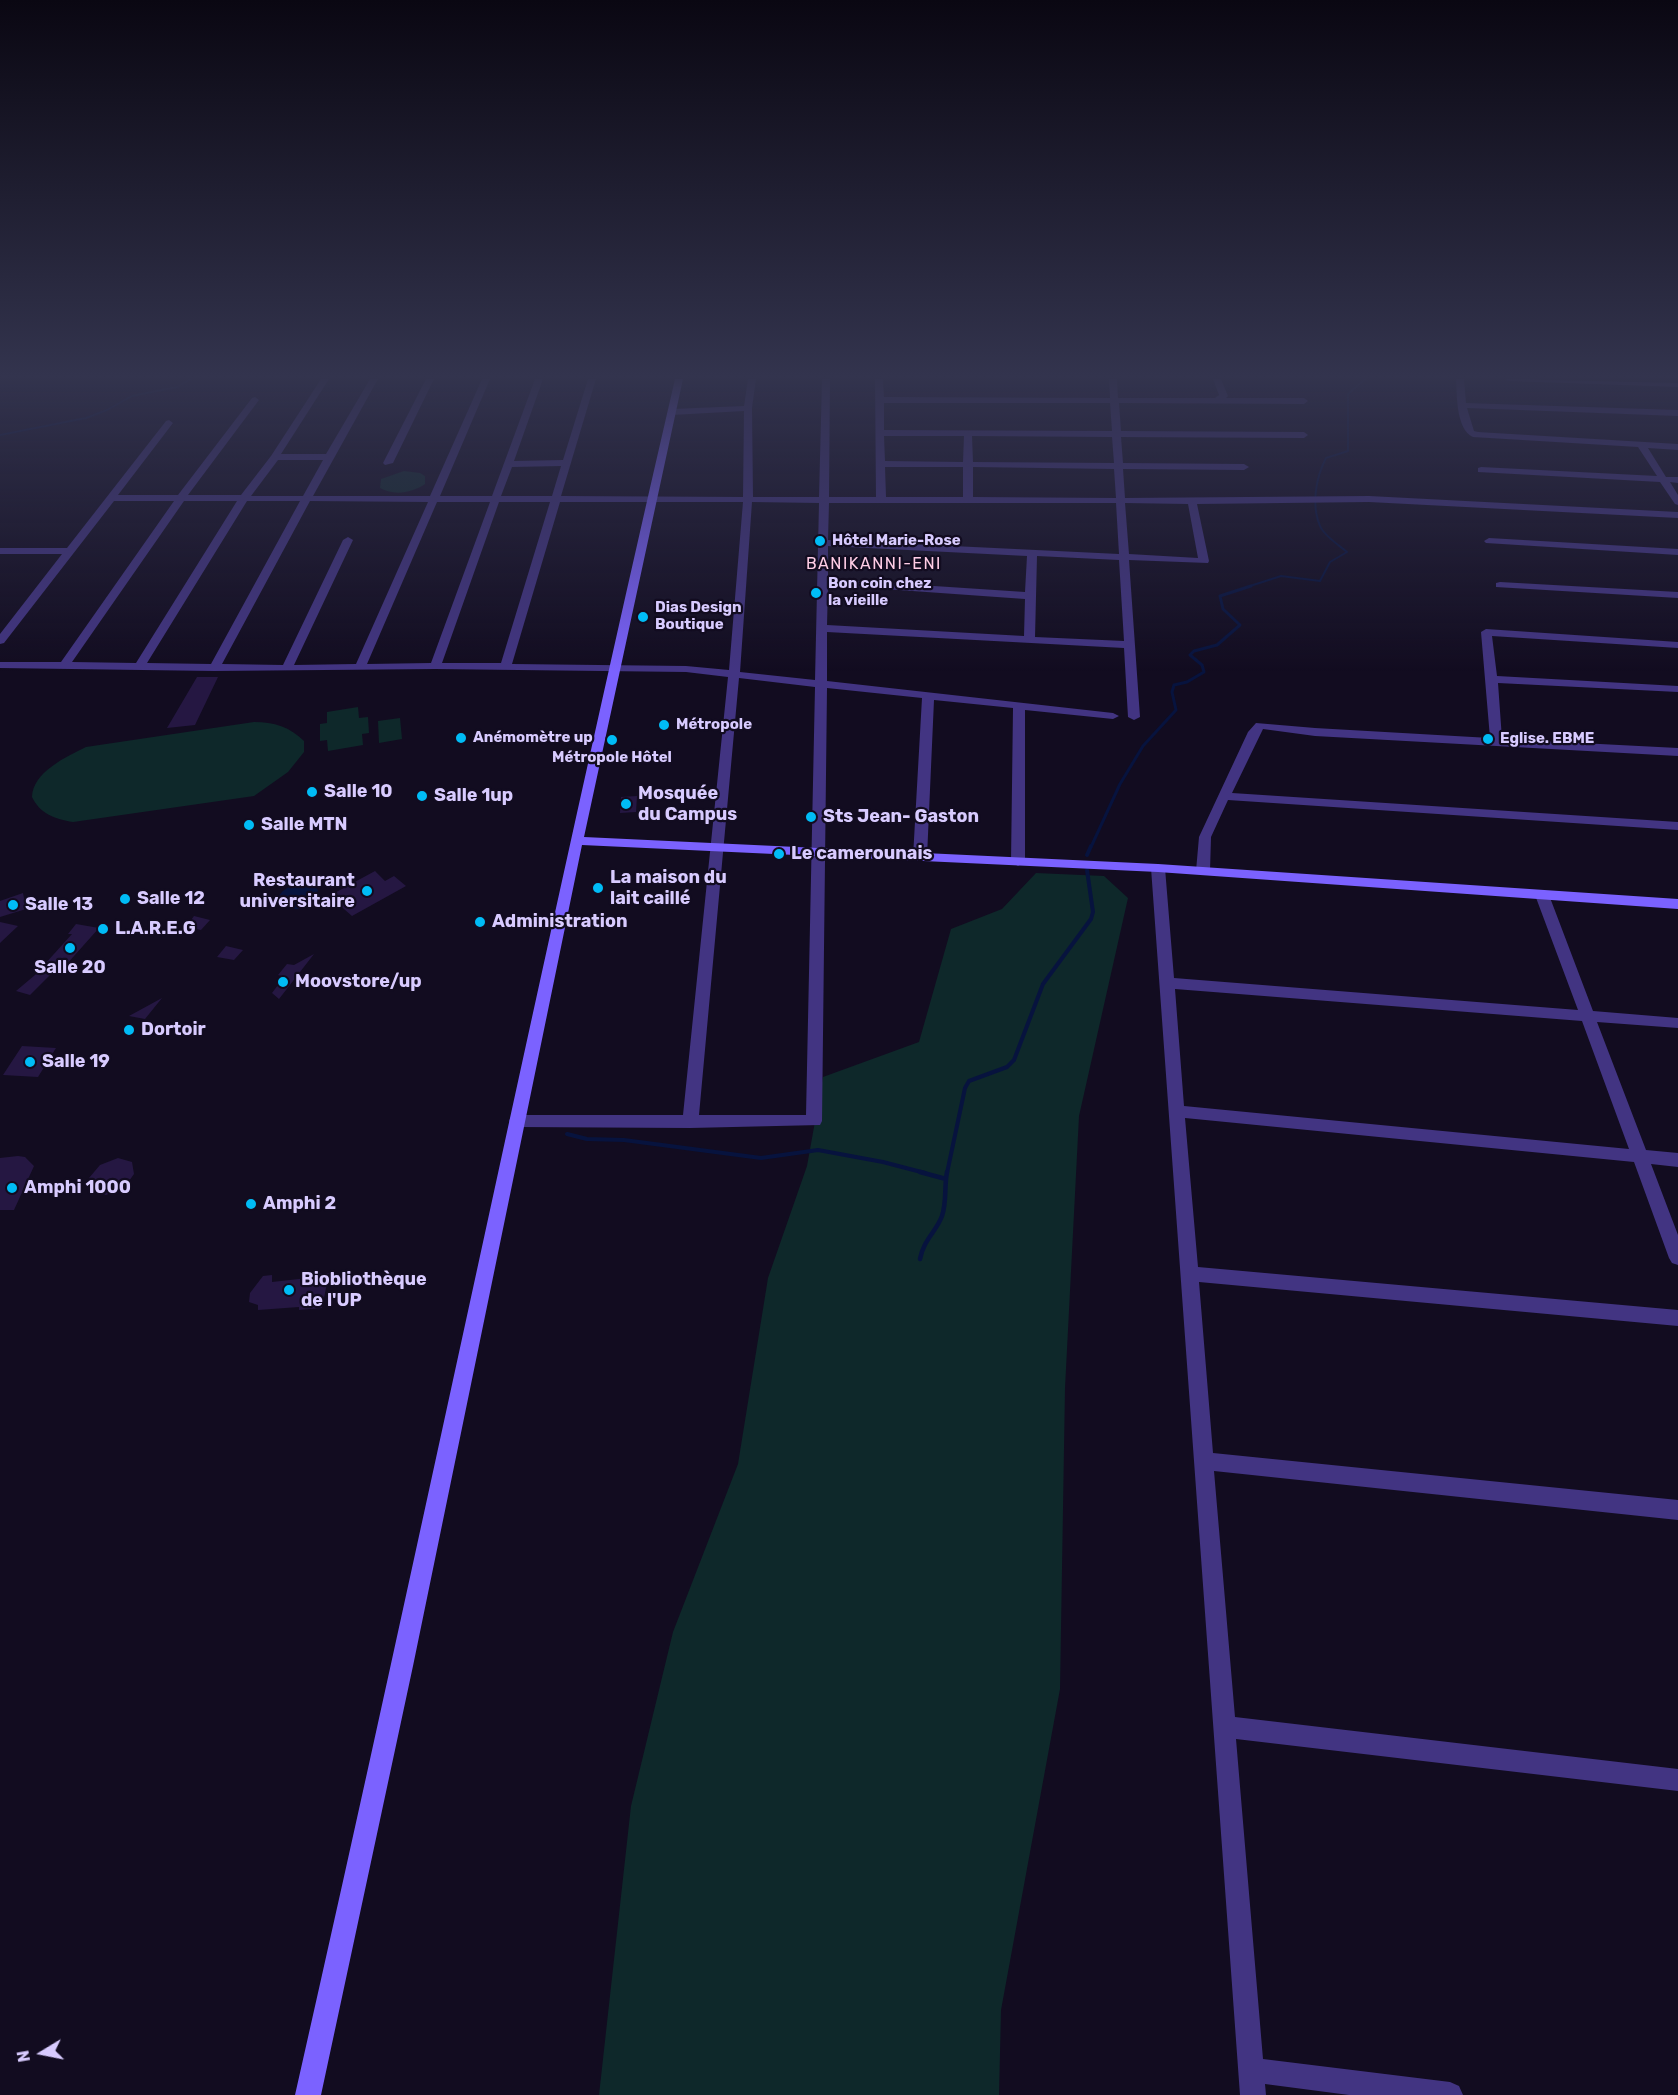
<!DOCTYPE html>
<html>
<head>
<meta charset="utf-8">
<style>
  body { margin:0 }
  #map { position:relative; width:1678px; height:2095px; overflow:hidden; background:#120c20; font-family:Rubik,sans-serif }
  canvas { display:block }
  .north { position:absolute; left:12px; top:2023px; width:60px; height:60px; -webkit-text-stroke:4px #120c20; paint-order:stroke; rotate:260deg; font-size:16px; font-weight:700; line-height:24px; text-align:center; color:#d8cbff }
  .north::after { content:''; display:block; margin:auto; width:21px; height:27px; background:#d8cbff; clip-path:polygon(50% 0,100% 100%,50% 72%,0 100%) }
</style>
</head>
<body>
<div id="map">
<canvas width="1678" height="2095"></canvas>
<div class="north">N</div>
</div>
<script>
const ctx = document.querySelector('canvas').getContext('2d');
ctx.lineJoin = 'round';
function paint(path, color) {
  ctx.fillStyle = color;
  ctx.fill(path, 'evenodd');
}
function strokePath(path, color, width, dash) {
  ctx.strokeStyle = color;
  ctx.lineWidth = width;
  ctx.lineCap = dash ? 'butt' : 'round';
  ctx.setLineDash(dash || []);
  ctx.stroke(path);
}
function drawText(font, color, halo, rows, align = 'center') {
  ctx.font = font + ' Rubik,sans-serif';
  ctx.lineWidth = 4.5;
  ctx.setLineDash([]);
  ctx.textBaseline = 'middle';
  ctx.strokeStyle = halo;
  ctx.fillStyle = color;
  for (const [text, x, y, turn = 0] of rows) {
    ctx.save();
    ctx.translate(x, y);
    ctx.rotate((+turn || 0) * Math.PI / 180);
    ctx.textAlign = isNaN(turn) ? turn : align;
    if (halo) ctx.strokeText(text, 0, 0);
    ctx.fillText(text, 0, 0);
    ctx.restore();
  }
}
const green = new Path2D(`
  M 404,471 L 420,473 L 425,476 L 425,484 C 412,493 394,496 380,488 L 381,479 Z
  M 358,707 L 359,718 L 368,717 L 369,733 L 362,734 L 363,745 L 328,751 L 327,740 L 320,741 L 320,724 L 327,723 L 327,712 Z
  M 400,718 L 402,739 L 379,743 L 378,721 Z
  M 254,722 C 274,722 290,727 304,741 L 304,752 L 288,772 L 254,796 L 73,822 C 55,819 40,814 32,797 C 33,772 66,757 86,747 Z
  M 1036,873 L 1104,876 L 1128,898 L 1079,1116 L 1065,1388 L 1060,1689 L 1001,2010 L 999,2095 L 599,2095 L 631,1806 L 673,1632 L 738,1464 L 768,1278 L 807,1166 L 823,1077 L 919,1042 L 951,929 L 1002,909 Z`);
const water = new Path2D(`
  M 302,883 L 314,886 L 318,890 L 315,900 C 305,909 294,912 281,906 L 278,897 C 284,888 291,885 302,883 Z`);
const streamFar3 = new Path2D(`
  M 0,435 L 86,418 L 107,410 L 132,396 L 177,387 L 191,379
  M 1247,587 L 1281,576 L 1320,581 L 1330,562 L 1347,552 C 1339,545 1324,536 1320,526 C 1311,505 1316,477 1326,458 L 1348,451 L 1348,394 L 1365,379`);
const streamFar2 = new Path2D(`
  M 1091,847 L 1120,784 L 1143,746 L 1176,710 L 1172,692 L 1174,685 L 1187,682 L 1204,672 L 1202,665 L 1190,655 L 1194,651 L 1217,645 L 1240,625 L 1223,609 L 1220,596 L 1251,586`);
const streamFar1 = new Path2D(`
  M 1087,855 L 1091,846
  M 567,1134 L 587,1139 L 624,1140 L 761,1158 L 818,1150 L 883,1162 L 925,1173
  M 947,1173 L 965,1088 L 969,1081 L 1007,1067 L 1014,1060 L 1043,984 L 1091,919 L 1093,912 L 1087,870`);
const stream = new Path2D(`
  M 920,1172 L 946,1179
  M 920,1259 C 924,1239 936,1232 942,1216 C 947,1201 944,1187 947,1172`);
const building = new Path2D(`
  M 197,677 L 218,677 L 195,725 L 167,728 Z
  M 637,796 L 636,812 L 620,813 L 621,797 Z
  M 375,871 L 385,881 L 394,876 L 406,886 L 352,916 L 329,896 Z
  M 23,893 L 26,909 L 0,917 L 0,901 Z
  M 194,916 L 210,920 L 201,930 L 186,927 Z
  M 0,922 L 18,926 L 0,943 Z
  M 76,924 L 99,928 L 66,965 L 61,964 L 30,995 L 16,991 L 35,975 L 72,934 L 68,934 Z
  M 226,946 L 243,950 L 234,960 L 217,957 Z
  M 314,954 L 279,999 L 272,993 L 284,977 L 278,975 L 287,964 L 294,965 Z
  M 162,998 L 145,1019 L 129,1016 Z
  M 22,1046 L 56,1048 L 38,1077 L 3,1075 Z
  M 18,1156 L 25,1157 L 34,1166 L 14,1210 L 0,1210 L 0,1158 Z
  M 118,1158 L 132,1162 L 134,1174 L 124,1188 L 106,1195 L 91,1190 L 89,1178 L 100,1165 Z
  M 329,1273 L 322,1308 L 299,1310 L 299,1307 L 258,1310 L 258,1305 L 249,1302 L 250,1293 L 263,1276 L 272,1275 L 272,1282 L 308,1278 L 308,1274 Z`);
const street = new Path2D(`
  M 321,379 L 329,379 L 281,454 L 326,454 L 370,379 L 378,379 L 313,496 L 430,496 L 482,379 L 490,379 L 440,496 L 492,496 L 535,379 L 543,379 L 514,461 L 563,460 L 588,379 L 596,379 L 561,496 L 743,497 L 744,411 L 672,415 L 668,412 L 672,409 L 744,406 L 748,379 L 756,379 L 752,408 L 753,497 L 819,497 L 822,379 L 830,379 L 829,497 L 876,497 L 875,379 L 883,379 L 884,397 L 1110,398 L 1109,379 L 1117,379 L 1118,398 L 1215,398 L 1219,395 L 1213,379 L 1221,379 L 1228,396 L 1226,398 L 1304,398 L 1308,401 L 1304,404 L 1119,403 L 1121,431 L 1304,432 L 1308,435 L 1304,438 L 1121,437 L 1123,463 L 1244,464 L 1249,467 L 1244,470 L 1123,469 L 1125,498 L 1369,496 L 1678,512 L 1678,518 L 1369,502 L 1197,504 L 1209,561 L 1208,563 L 1129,560 L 1140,717 L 1134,720 L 1128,717 L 1124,648 L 827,632 L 827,681 L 1113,713 L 1119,716 L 1113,719 L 1025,710 L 1025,862 L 1018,866 L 1011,862 L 1013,708 L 934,700 L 927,857 L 920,861 L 913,857 L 922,698 L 827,688 L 822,1121 L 820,1125 L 690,1128 L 517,1127 L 511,1125 L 509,1121 L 511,1117 L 517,1115 L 683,1115 L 728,677 L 686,672 L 435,669 L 214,671 L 0,668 L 0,662 L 61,662 L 174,501 L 114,501 L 4,643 L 0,644 L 0,634 L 62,554 L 0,554 L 0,548 L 67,548 L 166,421 L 169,420 L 173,423 L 118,495 L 178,495 L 252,398 L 255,397 L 259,400 L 188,495 L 241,495 L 271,456 ZM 884,403 L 1110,403 L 1112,431 L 884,430 ZM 884,436 L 964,436 L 963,462 L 885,461 ZM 972,436 L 1112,437 L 1114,463 L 973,462 ZM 278,460 L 323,460 L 303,496 L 251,496 ZM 561,466 L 552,496 L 501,496 L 512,467 ZM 885,467 L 963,467 L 963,497 L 886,497 ZM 973,467 L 1114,469 L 1116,498 L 973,497 ZM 184,501 L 237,501 L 136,663 L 72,662 ZM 247,501 L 300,501 L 211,664 L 147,663 ZM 310,501 L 428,502 L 356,664 L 294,665 L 353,540 L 348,537 L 343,540 L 283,665 L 222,664 ZM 437,502 L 490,502 L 431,663 L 367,664 ZM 499,502 L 550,502 L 501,663 L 442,663 ZM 560,502 L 743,502 L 729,670 L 686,666 L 512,664 ZM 752,502 L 819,503 L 815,680 L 740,672 ZM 829,503 L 1116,503 L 1119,554 L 828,540 ZM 1125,503 L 1188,504 L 1198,558 L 1129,554 ZM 828,546 L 1027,556 L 1025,592 L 828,579 ZM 1037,556 L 1119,560 L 1124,641 L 1035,637 ZM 828,585 L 1025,599 L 1024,636 L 827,625 ZM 739,678 L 815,687 L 806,1115 L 699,1115 Z
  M 426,379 L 434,379 L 393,463 L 385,465 L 383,463 Z
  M 1456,379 L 1464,379 L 1466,403 L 1678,410 L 1678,416 L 1467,408 L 1474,431 L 1478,432 L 1678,444 L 1678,450 L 1648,448 L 1666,477 L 1678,477 L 1678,483 L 1670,482 L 1678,495 L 1678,505 L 1675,504 L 1660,482 L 1478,472 L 1478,468 L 1481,467 L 1657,476 L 1638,447 L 1473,437 C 1456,429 1457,396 1456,379 Z
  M 1505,379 L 1678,383 L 1678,387 L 1509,381 Z
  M 1489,538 L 1678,549 L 1678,555 L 1486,543 L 1484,541 Z
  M 1500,582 L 1678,592 L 1678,598 L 1496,587 L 1496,583 Z
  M 1486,629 L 1678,642 L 1678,648 L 1492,636 L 1497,676 L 1678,686 L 1678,692 L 1498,683 L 1502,739 L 1678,748 L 1678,756 L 1315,736 L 1263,729 L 1232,793 L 1678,822 L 1678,830 L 1228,800 L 1211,837 L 1210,871 L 1208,874 L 1198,874 L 1196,871 L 1199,837 L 1248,732 L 1256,723 L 1315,728 L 1490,738 L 1481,632 Z
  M 1158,864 L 1165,868 L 1174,978 L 1578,1010 L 1535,895 L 1542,890 L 1549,895 L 1593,1011 L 1678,1018 L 1678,1028 L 1597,1022 L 1646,1150 L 1678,1153 L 1678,1167 L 1651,1164 L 1678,1235 L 1678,1265 L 1672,1263 L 1669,1258 L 1634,1162 L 1185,1118 L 1198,1267 L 1678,1310 L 1678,1326 L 1199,1282 L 1213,1453 L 1678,1500 L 1678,1520 L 1214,1471 L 1235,1717 L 1678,1769 L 1678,1791 L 1236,1739 L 1263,2059 L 1450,2082 L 1459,2086 L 1463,2095 L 1349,2095 L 1265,2084 L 1266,2095 L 1240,2095 L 1151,868 ZM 1175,989 L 1582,1021 L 1629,1149 L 1184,1106 Z`);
const secondary = new Path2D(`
  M 675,379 L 683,379 L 584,837 L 1158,864 L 1678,899 L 1678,909 L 1158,872 L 582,845 L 413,1666 L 321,2095 L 295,2095 C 425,1523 543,950 675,379 Z`);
const markers = [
  [820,541,6,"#00bcf6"],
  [816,593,6,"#00bcf6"],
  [643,617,6,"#00bcf6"],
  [664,725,6,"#00bcf6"],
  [461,738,6,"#00bcf6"],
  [1488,739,6,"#00bcf6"],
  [612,740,6,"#00bcf6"],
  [312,792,6,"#00bcf6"],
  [422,796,6,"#00bcf6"],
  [626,804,6,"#00bcf6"],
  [811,817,6,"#00bcf6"],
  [249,825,6,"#00bcf6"],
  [779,854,6,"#00bcf6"],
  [598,888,6,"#00bcf6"],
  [367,891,6,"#00bcf6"],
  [125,899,6,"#00bcf6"],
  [13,905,6,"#00bcf6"],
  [480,922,6,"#00bcf6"],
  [103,929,6,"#00bcf6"],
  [70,948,6,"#00bcf6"],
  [283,982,6,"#00bcf6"],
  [129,1030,6,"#00bcf6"],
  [30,1062,6,"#00bcf6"],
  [12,1188,6,"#00bcf6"],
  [251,1204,6,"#00bcf6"],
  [289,1290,6,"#00bcf6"]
];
const farPoinames = [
  ["Hôtel Marie-Rose",832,541],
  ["Bon coin chez",828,584],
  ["la vieille",828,601],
  ["Dias Design",655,608],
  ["Boutique",655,625],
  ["Métropole",676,725],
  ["Anémomètre up",473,738],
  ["Eglise. EBME",1500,739],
  ["Métropole Hôtel",612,758,"center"]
];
const farNeighbourhoodnames = [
  ["BANIKANNI-ENI",874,564]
];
const poiNames = [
  ["Salle 10",324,792],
  ["Mosquée",638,794],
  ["du Campus",638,815],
  ["Salle 1up",434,796],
  ["Sts Jean- Gaston",823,817],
  ["Salle MTN",261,825],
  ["Le camerounais",791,854],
  ["La maison du",610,878],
  ["lait caillé",610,899],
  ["Restaurant",355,881,"right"],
  ["universitaire",355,902,"right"],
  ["Salle 12",137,899],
  ["Salle 13",25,905],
  ["Administration",492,922],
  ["L.A.R.E.G",115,929],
  ["Salle 20",70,968,"center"],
  ["Moovstore/up",295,982],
  ["Dortoir",141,1030],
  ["Salle 19",42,1062],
  ["Amphi 1000",24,1188],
  ["Amphi 2",263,1204],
  ["Biobliothèque",301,1280],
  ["de l'UP",301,1301]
];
paint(green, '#0e282a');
paint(water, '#07133e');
strokePath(streamFar3, '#07133e', 2);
strokePath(streamFar2, '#07133e', 3);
strokePath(streamFar1, '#07133e', 4);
strokePath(stream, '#07133e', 4.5);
paint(building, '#251742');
paint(street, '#423482');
paint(secondary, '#7b62ff');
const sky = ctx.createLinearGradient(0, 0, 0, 672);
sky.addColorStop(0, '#0a0712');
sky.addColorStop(0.56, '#33344e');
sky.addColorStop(1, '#33344e00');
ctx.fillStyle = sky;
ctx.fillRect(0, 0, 1678, 672);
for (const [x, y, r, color] of markers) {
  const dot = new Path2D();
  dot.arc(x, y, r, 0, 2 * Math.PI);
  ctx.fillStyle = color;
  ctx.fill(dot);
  strokePath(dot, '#120c20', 2);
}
drawText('bold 15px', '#d8cbff', '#120c20', farPoinames, 'left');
ctx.letterSpacing = '1.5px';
drawText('16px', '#ffcde6', '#120c20', farNeighbourhoodnames);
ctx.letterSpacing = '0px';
drawText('bold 18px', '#d8cbff', '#120c20', poiNames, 'left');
</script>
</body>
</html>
